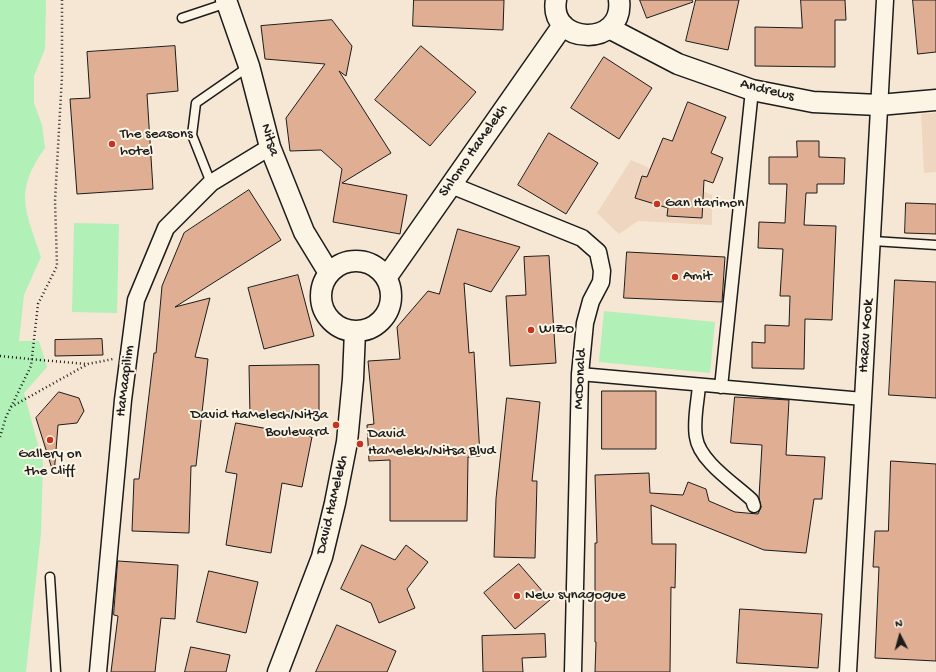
<!DOCTYPE html>
<html>
<head>
<meta charset="utf-8">
<style>
  body { margin:0 }
  #map { position:relative; width:936px; height:672px; overflow:hidden; background:#f6e7d4; font-family:"Gochi Hand",sans-serif }
  canvas { display:block }
  .north { position:absolute; left:880px; top:616px; width:40px; height:40px; -webkit-text-stroke:3px #fcf5e5; paint-order:stroke; rotate:354deg; font-size:11px; font-weight:700; line-height:16px; text-align:center; color:#1c1c1c }
  .north::after { content:''; display:block; margin:auto; width:14px; height:18px; background:#1c1c1c; clip-path:polygon(50% 0,100% 100%,50% 72%,0 100%) }
</style>
</head>
<body>
<div id="map">
<canvas width="936" height="672"></canvas>
<div class="north">N</div>
</div>
<script>
const ctx = document.querySelector('canvas').getContext('2d');
ctx.lineJoin = 'round';
function paint(path, color) {
  ctx.fillStyle = color;
  ctx.fill(path, 'evenodd');
}
function strokePath(path, color, width, dash) {
  ctx.strokeStyle = color;
  ctx.lineWidth = width;
  ctx.lineCap = dash ? 'butt' : 'round';
  ctx.setLineDash(dash || []);
  ctx.stroke(path);
}
function drawText(font, color, halo, rows, align = 'center') {
  ctx.font = font + ' "Gochi Hand",sans-serif';
  ctx.lineWidth = 4;
  ctx.setLineDash([]);
  ctx.textBaseline = 'middle';
  ctx.strokeStyle = halo;
  ctx.fillStyle = color;
  for (const [text, x, y, turn = 0] of rows) {
    ctx.save();
    ctx.translate(x, y);
    ctx.rotate((+turn || 0) * Math.PI / 180);
    ctx.textAlign = isNaN(turn) ? turn : align;
    if (halo) ctx.strokeText(text, 0, 0);
    ctx.fillText(text, 0, 0);
    ctx.restore();
  }
}
const built = new Path2D(`
  M 936,113 L 936,172 L 924,173 L 921,114 Z
  M 631,160 L 712,195 L 712,225 L 638,221 L 619,234 L 597,213 Z`);
const green = new Path2D(`
  M 0,0 L 46,0 L 45,49 L 34,76 L 34,103 L 42,125 L 45,148 C 13,193 26,210 41,257 L 24,295 L 19,341 L 39,341 L 47,367 L 24,393 L 43,463 L 41,533 L 26,672 L 0,672 Z
  M 74,223 L 119,224 L 117,313 L 72,312 Z
  M 604,311 L 715,322 L 710,373 L 599,362 Z`);
const building = new Path2D(`
  M 414,0 L 504,0 L 503,30 L 413,26 Z
  M 640,0 L 692,0 L 693,2 L 647,18 Z
  M 696,0 L 739,0 L 728,50 L 686,41 Z
  M 801,0 L 845,0 L 846,20 L 835,20 L 835,67 L 755,66 L 755,27 L 802,28 Z
  M 913,0 L 936,0 L 936,52 L 918,54 Z
  M 332,20 L 352,46 L 346,76 L 339,71 L 391,153 L 342,183 L 407,195 L 400,234 L 333,222 L 342,169 L 321,150 L 290,151 L 286,118 L 325,64 L 265,59 L 261,26 Z
  M 175,46 L 178,91 L 147,94 L 153,189 L 77,194 L 70,99 L 90,98 L 87,52 Z
  M 421,46 L 476,92 L 430,146 L 375,100 Z
  M 604,57 L 652,88 L 619,139 L 571,108 Z
  M 688,102 L 726,117 L 711,153 L 723,158 L 713,183 L 704,180 L 702,218 L 667,216 L 668,208 L 635,198 L 642,176 L 647,177 L 663,138 L 672,141 Z
  M 549,133 L 598,163 L 566,214 L 518,185 Z
  M 797,141 L 819,141 L 819,157 L 845,158 L 844,184 L 817,184 L 817,193 L 806,193 L 804,225 L 836,226 L 832,320 L 805,319 L 804,369 L 752,368 L 752,342 L 765,343 L 765,325 L 789,326 L 790,296 L 780,296 L 783,249 L 758,248 L 759,222 L 785,223 L 787,184 L 769,184 L 769,157 L 797,157 Z
  M 249,190 L 281,240 L 175,307 L 210,298 L 195,357 L 208,359 L 196,466 L 191,466 L 189,533 L 132,531 L 134,479 L 139,479 L 154,353 L 156,353 L 162,286 L 184,233 Z
  M 906,203 L 936,204 L 936,234 L 905,233 Z
  M 458,229 L 520,247 L 491,292 L 464,283 L 469,353 L 474,352 L 480,456 L 468,457 L 467,521 L 390,521 L 390,460 L 369,461 L 367,425 L 374,424 L 368,361 L 400,359 L 397,327 L 428,291 L 439,294 Z
  M 627,252 L 725,257 L 722,302 L 624,298 Z
  M 549,256 L 556,363 L 510,366 L 506,296 L 526,295 L 524,257 Z
  M 298,275 L 314,336 L 264,349 L 248,288 Z
  M 895,280 L 936,282 L 936,398 L 889,395 Z
  M 102,339 L 103,355 L 55,356 L 55,340 Z
  M 319,365 L 319,415 L 250,416 L 249,366 Z
  M 602,391 L 656,391 L 656,449 L 602,449 Z
  M 59,392 L 79,398 L 84,411 L 77,423 L 58,425 L 54,475 L 36,418 Z
  M 735,397 L 789,400 L 786,455 L 825,457 L 822,499 L 814,499 L 806,553 L 764,550 L 651,505 L 652,544 L 676,544 L 675,588 L 671,587 L 670,672 L 595,672 L 596,642 L 595,642 L 595,543 L 597,543 L 595,475 L 649,473 L 650,493 L 683,495 L 688,482 L 706,489 L 709,501 L 735,512 L 758,514 L 761,507 L 759,497 L 762,445 L 731,443 Z
  M 507,398 L 540,402 L 532,481 L 537,481 L 535,558 L 494,557 L 496,499 Z
  M 236,423 L 312,437 L 302,487 L 282,483 L 271,553 L 226,545 L 237,474 L 226,472 Z
  M 891,461 L 936,464 L 936,661 L 875,658 L 879,567 L 873,567 L 875,531 L 888,531 Z
  M 362,545 L 395,560 L 406,545 L 428,562 L 407,589 L 415,608 L 379,623 L 371,603 L 341,589 Z
  M 118,561 L 178,565 L 175,619 L 161,618 L 155,672 L 111,672 L 118,616 L 114,615 Z
  M 519,564 L 550,600 L 515,629 L 484,593 Z
  M 209,571 L 258,582 L 246,633 L 197,622 Z
  M 740,609 L 822,614 L 818,668 L 737,663 Z
  M 337,625 L 396,651 L 387,672 L 316,672 Z
  M 545,634 L 546,657 L 522,658 L 523,672 L 483,672 L 482,636 Z
  M 191,647 L 230,655 L 226,672 L 185,672 Z`);
const path = new Path2D(`
  M 40,360 L 87,364
  M 11,407 L 88,364 L 113,359
  M 0,437 L 6,417 L 31,366 L 38,304 L 57,266 L 55,201 L 62,76 L 62,0`);
const service = new Path2D(`
  M 182,18 L 227,3
  M 211,183 L 192,135 L 196,103 L 248,67
  M 873,241 L 936,245
  M 50,577 L 56,672`);
const pedestrian = new Path2D(`
  M 580,374 L 863,399
  M 699,385 C 698,401 693,421 696,437 C 699,461 735,484 752,500 L 754,506
  M 721,387 L 752,90`);
const minor = new Path2D(`
  M 451,185 L 582,238 L 598,252 L 602,271 L 601,282 L 591,301 L 585,323 L 580,374 L 573,672
  M 98,672 L 123,400 L 136,300 L 166,228 L 211,183 L 270,147
  M 848,672 L 885,0`);
const tertiary = new Path2D(`
  M 226,0 L 249,66 L 270,147 L 304,232 L 329,273
  M 556,0 C 548,45 625,48 619,0
  M 609,28 L 678,64 L 752,90 L 813,102 L 879,105 L 936,100
  M321 296a35 35 0 1 1 70 0a35 35 0 1 1-70 0Z
  M 386,278 L 563,25
  M 278,672 L 322,557 L 335,503 L 347,442 L 353,379 L 355,331`);
const pathBridge = new Path2D(`
  M 0,356 L 40,360`);
const markers = [
  [112,144,4,"#c8321e"],
  [657,204,4,"#c8321e"],
  [675,277,4,"#c8321e"],
  [531,330,4,"#c8321e"],
  [336,425,4,"#c8321e"],
  [50,440,4,"#c8321e"],
  [360,444,4,"#c8321e"],
  [517,596,4,"#c8321e"]
];
const streetNames = [
  ["Andrews",767,91,14],
  ["Nitsa",269,140,73],
  ["Shlomo HaMelekh",474,151,-55],
  ["HaRav Kook",867,336,-86],
  ["McDonald",581,379,-87],
  ["HaMaapilim",126,381,-83],
  ["David HaMelekh",333,505,-77]
];
const poiNames = [
  ["The seasons",120,135],
  ["hotel",120,152],
  ["Gan Harimon",665,204],
  ["Amit",683,277],
  ["WIZO",539,330],
  ["David HaMelech/Nitza",328,416,"right"],
  ["Boulevard",328,433,"right"],
  ["David",368,435],
  ["HaMelekh/Nitsa Blvd",368,452],
  ["Gallery on",50,455,"center"],
  ["the Cliff",50,472,"center"],
  ["New synagogue",525,596]
];
paint(built, '#efd6c0');
paint(green, '#b1f0b7');
paint(building, '#e0ae92');
strokePath(building, '#1c1c1c', 1);
strokePath(service, '#1c1c1c', 11);
strokePath(pedestrian, '#1c1c1c', 15);
strokePath(minor, '#1c1c1c', 19);
strokePath(tertiary, '#1c1c1c', 23);
strokePath(path, '#1c1c1c', 2.5, [1, 3]);
strokePath(service, '#fcf5e5', 8);
strokePath(pedestrian, '#fcf5e5', 12);
strokePath(minor, '#fcf5e5', 16);
strokePath(tertiary, '#fcf5e5', 20);
strokePath(pathBridge, '#1c1c1c', 2.5, [1, 3]);
for (const [x, y, r, color] of markers) {
  const dot = new Path2D();
  dot.arc(x, y, r, 0, 2 * Math.PI);
  ctx.fillStyle = color;
  ctx.fill(dot);
  strokePath(dot, '#fcf5e5', 1.5);
}
drawText('15px', '#1c1c1c', '#fcf5e5', streetNames);
drawText('15px', '#1c1c1c', '#fcf5e5', poiNames, 'left');
</script>
</body>
</html>
